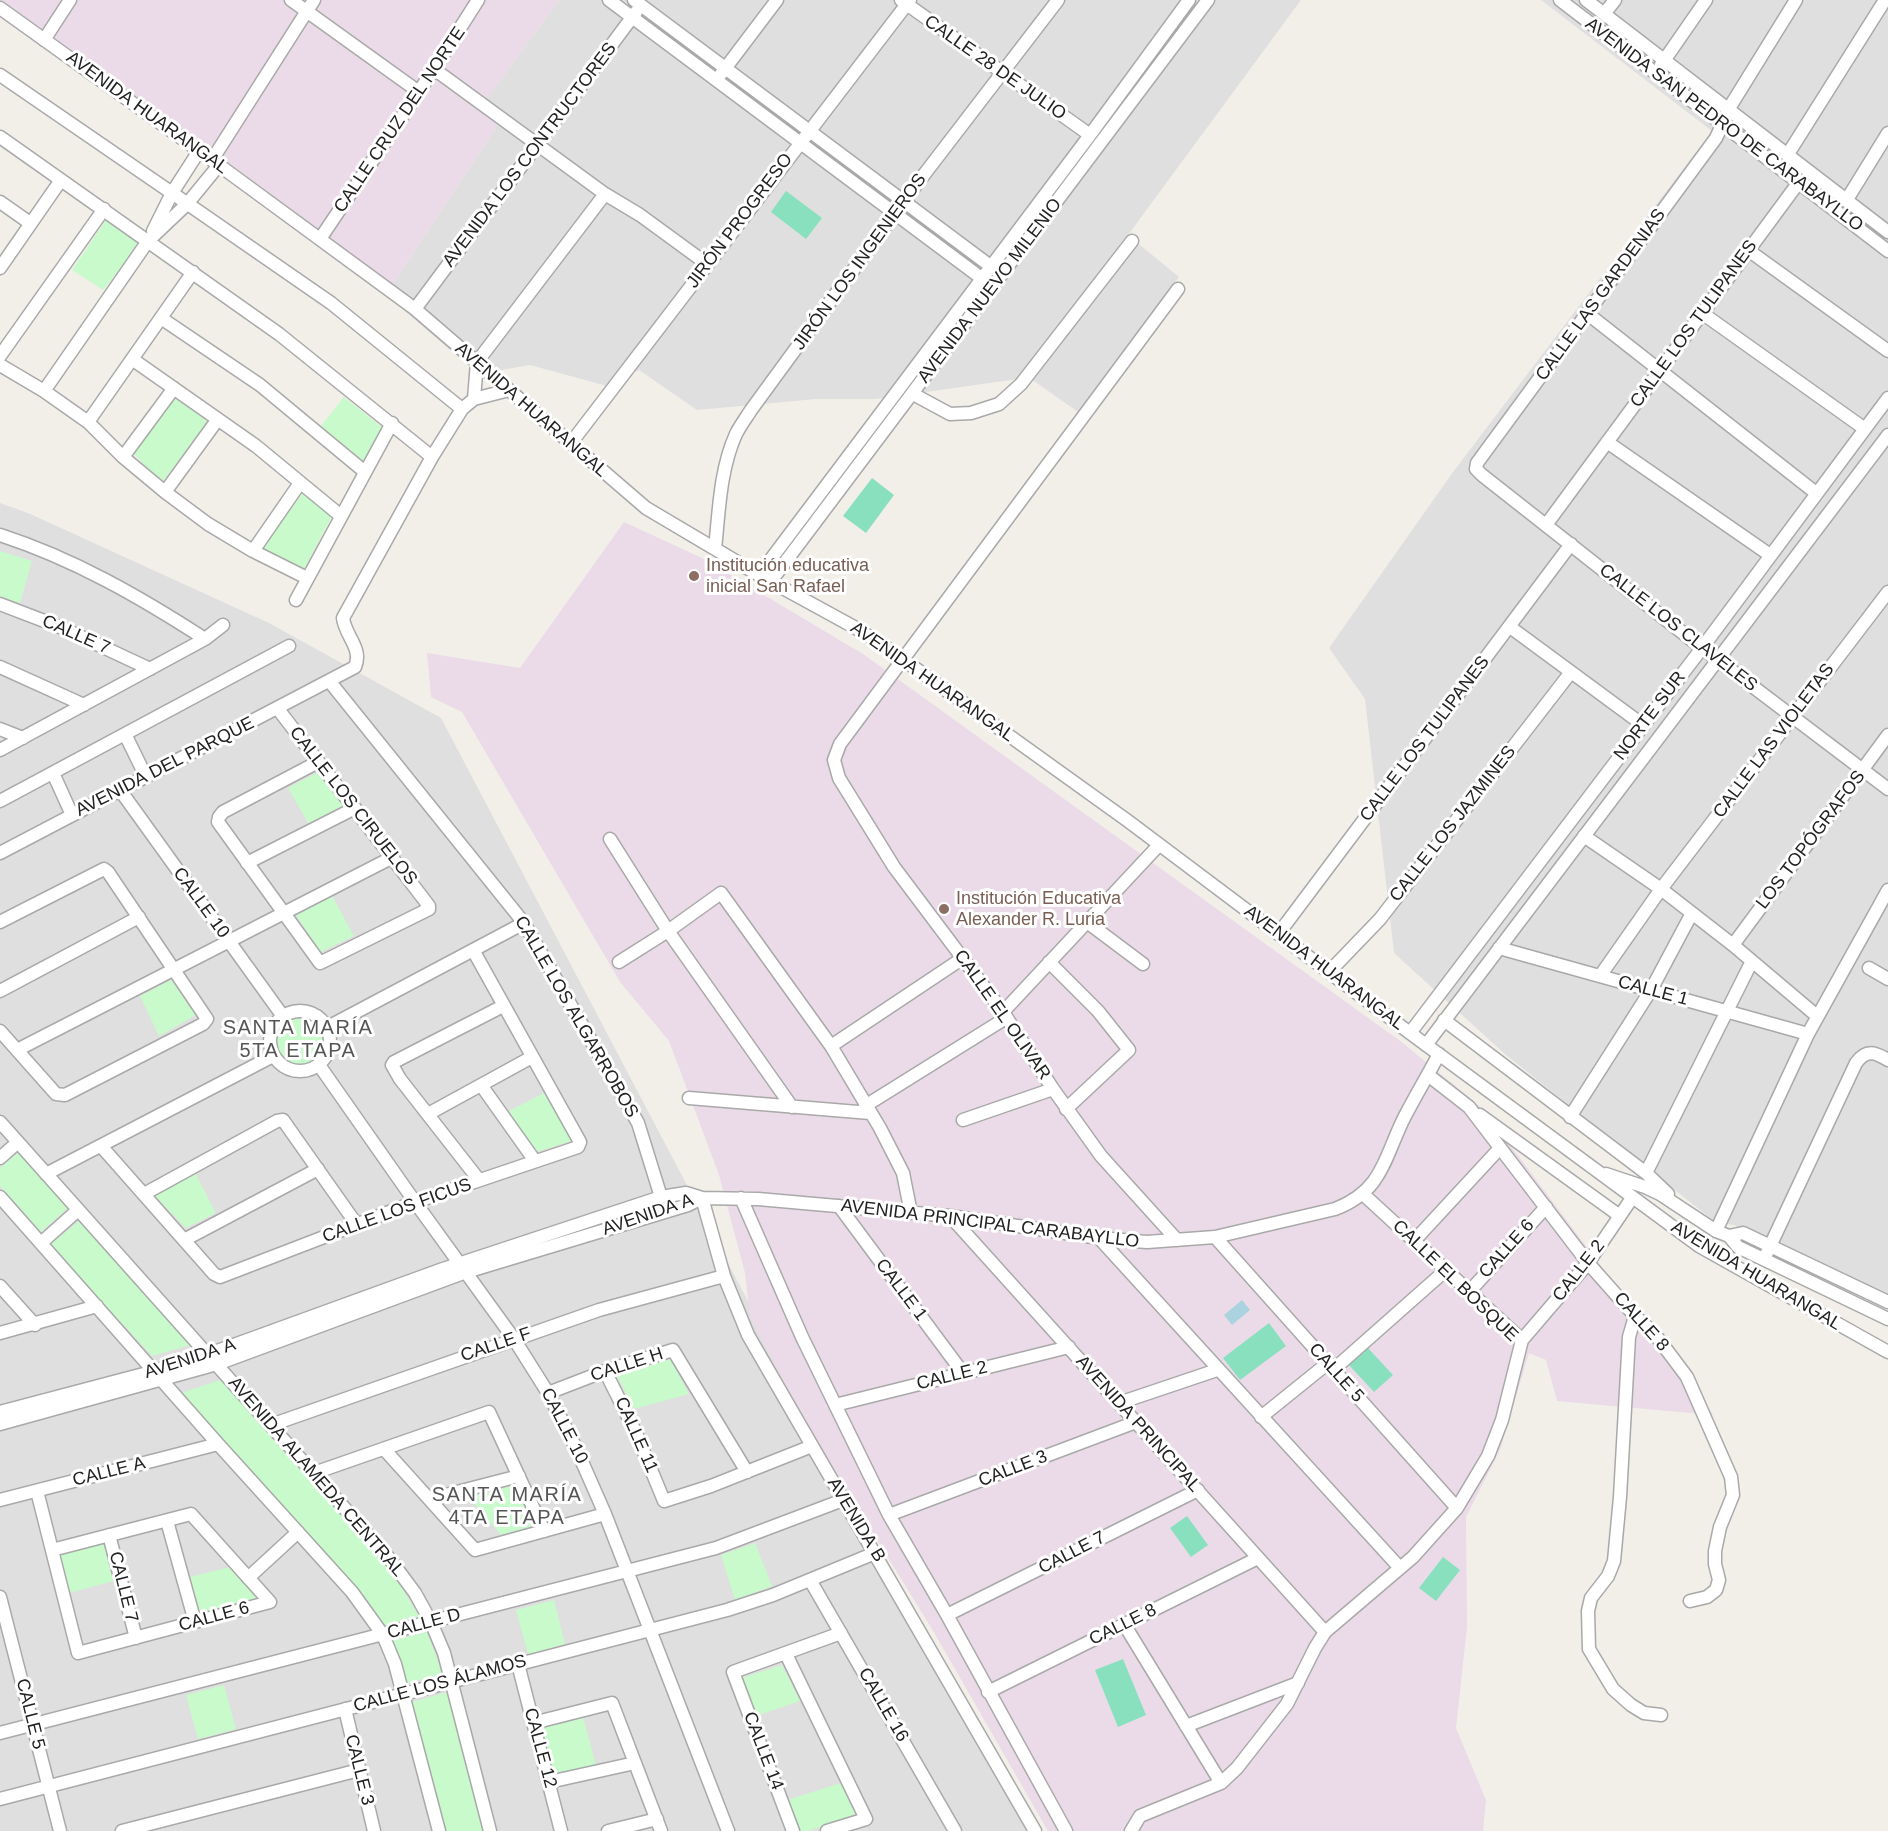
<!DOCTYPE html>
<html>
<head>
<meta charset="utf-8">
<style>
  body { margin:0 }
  canvas { display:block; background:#f2efe9 }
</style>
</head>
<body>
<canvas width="1888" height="1831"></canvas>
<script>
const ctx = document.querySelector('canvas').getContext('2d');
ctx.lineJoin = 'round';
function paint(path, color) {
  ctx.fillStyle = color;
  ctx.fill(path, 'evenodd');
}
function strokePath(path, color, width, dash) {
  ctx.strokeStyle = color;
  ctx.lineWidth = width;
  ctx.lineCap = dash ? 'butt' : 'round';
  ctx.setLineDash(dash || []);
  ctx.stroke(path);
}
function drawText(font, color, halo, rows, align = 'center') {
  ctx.font = font + ' Helvetica,sans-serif';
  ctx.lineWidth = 6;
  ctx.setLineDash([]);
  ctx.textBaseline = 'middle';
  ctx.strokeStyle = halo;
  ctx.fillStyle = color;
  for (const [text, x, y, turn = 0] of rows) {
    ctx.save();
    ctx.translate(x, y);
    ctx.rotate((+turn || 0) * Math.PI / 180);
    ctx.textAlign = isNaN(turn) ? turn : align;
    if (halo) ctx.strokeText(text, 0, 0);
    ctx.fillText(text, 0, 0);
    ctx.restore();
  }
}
const residential = new Path2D(`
  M 559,0 L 1301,0 L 1128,235 L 1179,277 L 1078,412 L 1034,381 L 1018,379 L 876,399 L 816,399 L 697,410 L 639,370 L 607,386 L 530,365 L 478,374 L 386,295 L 499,123 L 480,108 Z
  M 1541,0 L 1888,0 L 1888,1298 L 1734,1225 L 1715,1222 L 1506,1055 L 1394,953 L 1365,699 L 1329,648 L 1453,472 L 1712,131 Z
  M 0,503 L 28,513 L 269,623 L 441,718 L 1027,1831 L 0,1831 Z`);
const industrial = new Path2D(`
  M 0,0 L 559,0 L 480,108 L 499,123 L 386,295 L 0,13 Z
  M 624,522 L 702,558 L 863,654 L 1403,1043 L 1483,1109 L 1713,1415 L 1557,1401 L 1546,1360 L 1529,1353 L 1500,1450 L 1466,1517 L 1467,1627 L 1456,1728 L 1486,1800 L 1483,1831 L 1048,1831 L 932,1629 L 811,1433 L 750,1317 L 745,1273 L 719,1175 L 669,1041 L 620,982 L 462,712 L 431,697 L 427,653 L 520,668 Z`);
const park = new Path2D(`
  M 106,220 L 140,244 L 103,290 L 72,270 Z
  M 173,396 L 208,422 L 161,483 L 134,454 Z
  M 344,397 L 383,428 L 366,463 L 321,426 Z
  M 303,493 L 332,516 L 304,569 L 262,549 Z
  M 0,551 L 32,561 L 20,603 L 0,597 Z
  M 320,771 L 352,808 L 311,828 L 288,788 Z
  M 331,894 L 354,936 L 321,952 L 295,914 Z
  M 171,980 L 196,1015 L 159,1036 L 140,996 Z
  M275 1041a25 25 0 1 1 50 0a25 25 0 1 1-50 0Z
  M 544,1093 L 572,1141 L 536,1152 L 509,1111 Z
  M 19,1152 L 68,1208 L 41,1232 L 0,1186 L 0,1168 Z
  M 194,1171 L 216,1213 L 186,1228 L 153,1194 Z
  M 80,1220 L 191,1345 L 152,1356 L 50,1245 Z
  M 670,1359 L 689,1394 L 634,1409 L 617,1375 Z
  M 223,1379 L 394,1575 L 420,1618 L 383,1627 L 345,1574 L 181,1393 Z
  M 515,1485 L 532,1526 L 501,1535 L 469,1497 Z
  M 105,1543 L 114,1581 L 69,1593 L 59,1555 Z
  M 755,1543 L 772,1586 L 735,1600 L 721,1555 Z
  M 230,1567 L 258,1598 L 200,1613 L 190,1577 Z
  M 554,1600 L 565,1644 L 528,1654 L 516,1610 Z
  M 427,1632 L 443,1674 L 405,1684 L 391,1641 Z
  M 782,1665 L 800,1701 L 756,1716 L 741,1678 Z
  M 224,1685 L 236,1729 L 198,1739 L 186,1695 Z
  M 448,1692 L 485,1831 L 446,1831 L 412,1702 Z
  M 583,1717 L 596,1765 L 554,1774 L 541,1728 Z
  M 841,1783 L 856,1816 L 808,1831 L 800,1831 L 787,1800 Z`);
const pitch = new Path2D(`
  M 786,191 L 822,218 L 806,239 L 771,212 Z
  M 872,478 L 894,495 L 866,533 L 843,516 Z
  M 1269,1323 L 1286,1346 L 1240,1380 L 1223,1358 Z
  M 1367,1347 L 1393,1375 L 1374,1392 L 1348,1364 Z
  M 1187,1516 L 1208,1545 L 1191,1557 L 1170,1528 Z
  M 1443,1557 L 1460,1570 L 1436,1601 L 1419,1588 Z
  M 1123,1659 L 1146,1715 L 1118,1727 L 1095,1670 Z`);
const water = new Path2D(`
  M 1242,1300 L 1250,1310 L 1232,1325 L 1224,1315 Z`);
const minor = new Path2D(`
  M 291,0 L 419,92
  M 609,0 L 988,283
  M 634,0 L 997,271
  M 901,0 L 1090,135
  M 1560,0 L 1888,251
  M 1586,0 L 1888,232
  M 0,8 L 212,160 L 415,309 L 646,508 L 759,575 L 854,627 L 883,645 L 1128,821 L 1410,1033 L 1699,1246 L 1888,1352
  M 1604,14 L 1615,0
  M 44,40 L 70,0
  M 1661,65 L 1706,0
  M 434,69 L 605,194 L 640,215 L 707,264
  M 721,74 L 777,0
  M 0,75 L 172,193 L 153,231
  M 1728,110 L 1796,0
  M 1722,125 L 1716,138 L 1477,463 L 1476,469 L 1482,475 L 1702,648 L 1888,789
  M 0,137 L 279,334 L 432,457
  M 199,151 L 172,193 L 331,303 L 462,409
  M 1788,154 L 1885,0
  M 212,160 L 314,0
  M 1846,201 L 1888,133
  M 0,202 L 30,223
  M 320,239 L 434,69 L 478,0
  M 1748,250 L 1888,351
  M 0,268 L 61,180
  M 415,309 L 636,12
  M 1702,313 L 1865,429
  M 1588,314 L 1816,493
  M 161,318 L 260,385 L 365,472
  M 0,356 L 104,209
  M 132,359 L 256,446 L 341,516
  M 0,365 L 44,391 L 88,422 L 123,457 L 165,492 L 208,524 L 253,551 L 307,578
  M 509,390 L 474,399 L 477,362 L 605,194
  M 44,391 L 148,241 L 187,204 L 219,165
  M 913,394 L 950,414 L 971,413 L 999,404 L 1021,384 L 1132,241
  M 88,422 L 193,272
  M 1607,442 L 1770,555
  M 571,443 L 910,0
  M 123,457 L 174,388
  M 165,492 L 218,419
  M 1546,525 L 1799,182
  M 0,535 C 74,559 140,597 205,639
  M 715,549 C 719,511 720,469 736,434 C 740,426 746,418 751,410 L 903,202 L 1058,0
  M 253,551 L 300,483
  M 759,575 L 1090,135 L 1189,0
  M 771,581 L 1208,0
  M 296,600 L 392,423
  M 0,604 L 60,627 L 150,669
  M 1510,627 L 1643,725
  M 0,667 L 84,705
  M 330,682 L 524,923 L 638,1123 L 661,1197
  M 278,709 L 429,906 L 429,909 L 320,963 L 218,822 L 219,817 L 223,812 L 318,762
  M 0,729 L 23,738
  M 125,734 L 146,777
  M 0,750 L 205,639 L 223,625
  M 53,773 L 72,815
  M 120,790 L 282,1015
  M 0,801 L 289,646
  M 1584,836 L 1661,889 L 1733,945 L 1817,1016
  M 610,839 L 668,931 L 792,1107
  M 0,853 L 355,667 C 363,648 345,636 343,618 L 432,457 L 462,409 L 474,399
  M 247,863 L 355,808
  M 0,922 L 104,869 L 108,872 L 207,1019 L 203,1024 L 65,1095 L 56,1094 L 0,1031
  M 1087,922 L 1143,964
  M 1279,933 L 1571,544
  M 1733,945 L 1888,735
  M 1499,948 L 1808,1034
  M 619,962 L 668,931 L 721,893 L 831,1046 L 880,1128 L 903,1173 L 911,1213
  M 1049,962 L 1098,1011 L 1129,1050 L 1066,1109
  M 1869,968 L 1888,979
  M 1329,972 L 1380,919 L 1571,672
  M 1600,976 L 1661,889 L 1888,592
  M 0,991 L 139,917
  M270 1041a30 30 0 1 1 60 0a30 30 0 1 1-60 0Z
  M 1003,1012 L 1159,845
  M 1444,1020 L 1646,1173 L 1668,1194
  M 328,1027 L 524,923
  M 1410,1033 L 1702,648 L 1888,398
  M 1426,1045 L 1888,435
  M 831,1046 L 963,958
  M 17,1050 L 393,857
  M 319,1065 L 415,1202 L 514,1339 L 548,1393 L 576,1448 L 605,1514 L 728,1831
  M 1428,1075 L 1469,1107 L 1588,1263 L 1635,1316 L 1654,1333 L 1687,1377 L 1731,1477 L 1733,1495 L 1720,1527 L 1715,1551 L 1715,1564 L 1719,1580 L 1716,1590 L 1707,1597 L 1690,1601
  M 481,1085 L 535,1161
  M 689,1098 L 870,1113
  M 865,1106 L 1006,1018
  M 428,1114 L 532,1057
  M 1480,1115 L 1620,1216
  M 1570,1117 L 1651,990 L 1692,913
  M 963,1120 L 1053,1089
  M 0,1122 L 389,1558 L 415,1593 L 431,1622 L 444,1653 L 490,1831
  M 101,1146 L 214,1274 L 220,1277 L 415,1202 L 578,1147 L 580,1142 L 473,950
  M 0,1158 L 18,1142
  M 1646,1173 L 1752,961
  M 46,1174 L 273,1056
  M 1606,1174 L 1645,1187 L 1660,1194 L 1716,1231 L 1729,1236 L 1738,1247 L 1888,1319
  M 479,1180 L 400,1079 L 392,1065 L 394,1062 L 503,1006
  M 144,1194 L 277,1121 L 283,1120 L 357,1225
  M 1363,1194 L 1522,1340
  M 0,1197 L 218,1444 L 352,1592 L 383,1635 L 395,1664 L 439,1831
  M 702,1198 L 724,1276 L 748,1335 L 1035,1831
  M 741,1198 L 802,1337 L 889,1515 L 947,1615 L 1066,1831
  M 839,1206 L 963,1373
  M 950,1216 L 1325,1632
  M 1716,1231 L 1808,1034 L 1888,890
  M 1729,1236 L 1743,1233 L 1888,1302
  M 1215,1237 L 1457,1508
  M 1099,1238 L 1400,1568
  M 184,1240 L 318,1169
  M 1177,1240 L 1101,1156 L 1053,1089 L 1003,1012 L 894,867 L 839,778 L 834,760 L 840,744 L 1178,289
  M 1414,1241 L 1500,1148
  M 41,1243 L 78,1210
  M 1764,1259 L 1856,1063 C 1866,1049 1875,1052 1888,1060
  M 0,1286 L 35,1325
  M 1469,1292 L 1546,1207
  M 1635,1316 L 1629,1337 L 1620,1497 L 1614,1561 L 1608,1576 L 1591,1598 L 1588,1611 L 1589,1649 L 1613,1689 L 1631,1705 L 1644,1713 L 1661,1715
  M 0,1333 L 97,1306
  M 1333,1370 L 1446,1270
  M 605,1371 L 636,1433 L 664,1501 L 711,1486 L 812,1446
  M 548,1393 L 605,1371 L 673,1350 L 747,1472
  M 1119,1403 L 1217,1370
  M 835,1405 L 1069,1347
  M 0,1412 L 155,1371 L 209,1354 L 443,1269 L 661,1197 L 686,1193 L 702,1198 L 758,1199 L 950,1216 L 1099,1238 L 1147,1242 L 1215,1237 L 1335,1209 C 1384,1190 1384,1157 1405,1116 C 1416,1095 1428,1075 1439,1054
  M 1261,1417 L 1328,1363
  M 0,1424 L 217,1364 L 466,1272 L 688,1205 L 702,1198
  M 271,1425 L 599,1310 L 724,1276
  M 384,1449 L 475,1550 L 605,1514
  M 314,1473 L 489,1412 L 544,1531
  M 37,1491 L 78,1653 L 270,1602 L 191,1514 L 52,1550
  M 430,1499 L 519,1476
  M 0,1500 L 218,1444
  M 889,1515 L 1136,1422
  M 167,1521 L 195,1622
  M 109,1535 L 136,1638
  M 248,1578 L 298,1532
  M 810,1580 L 955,1831
  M 0,1597 L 60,1831
  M 947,1615 L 1198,1490
  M 1124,1624 L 1221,1783
  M 786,1654 L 866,1819 L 827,1831
  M 518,1664 L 561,1831
  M 988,1692 L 1258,1558
  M 345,1709 L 374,1831
  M 533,1723 L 612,1703 L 661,1831
  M 1186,1726 L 1298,1683
  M 0,1733 L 716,1548 L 843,1500
  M 549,1782 L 635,1763
  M 0,1799 L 727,1610 L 773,1595 L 875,1553
  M 122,1831 L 359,1770
  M 608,1831 L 657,1819
  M 793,1831 L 733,1672 L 841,1633
  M 1131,1831 L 1140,1816 L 1221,1783 L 1237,1768 L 1287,1704 L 1315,1648 L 1325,1632 L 1413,1557 L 1457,1508 L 1488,1456 L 1502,1420 L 1522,1340 L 1588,1263 L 1632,1198`);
const markers = [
  [694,576,6,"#8d6e63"],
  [944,909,6,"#8d6e63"]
];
const streetNames = [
  ["CALLE 28 DE JULIO",995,68,35],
  ["AVENIDA HUARANGAL",147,113,36],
  ["CALLE CRUZ DEL NORTE",400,120,-56],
  ["AVENIDA SAN PEDRO DE CARABAYLLO",1724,125,37],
  ["AVENIDA LOS CONTRUCTORES",530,155,-53],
  ["JIRÓN PROGRESO",740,221,-53],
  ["JIRÓN LOS INGENIEROS",860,262,-54],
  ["AVENIDA NUEVO MILENIO",990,291,-53],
  ["CALLE LAS GARDENIAS",1601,295,-54],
  ["CALLE LOS TULIPANES",1694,324,-54],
  ["AVENIDA HUARANGAL",531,410,41],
  ["CALLE LOS CLAVELES",1678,628,38],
  ["CALLE 7",76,635,24],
  ["AVENIDA HUARANGAL",932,682,35],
  ["NORTE SUR",1650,716,-53],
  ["CALLE LOS TULIPANES",1425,739,-53],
  ["CALLE LAS VIOLETAS",1774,741,-53],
  ["AVENIDA DEL PARQUE",165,767,-27],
  ["CALLE LOS CIRUELOS",353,806,52],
  ["CALLE LOS JAZMINES",1453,824,-52],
  ["LOS TOPÓGRAFOS",1811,840,-53],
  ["CALLE 10",201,903,54],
  ["AVENIDA HUARANGAL",1324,968,37],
  ["CALLE 1",1653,991,15],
  ["CALLE EL OLIVAR",1002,1015,55],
  ["CALLE LOS ALGARROBOS",576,1017,60],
  ["CALLE LOS FICUS",397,1211,-20],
  ["AVENIDA A",648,1215,-19],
  ["AVENIDA PRINCIPAL CARABAYLLO",990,1224,7],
  ["CALLE 6",1507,1249,-48],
  ["CALLE 2",1579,1271,-52],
  ["AVENIDA HUARANGAL",1756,1276,31],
  ["CALLE EL BOSQUE",1455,1281,44],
  ["CALLE 1",901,1290,53],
  ["CALLE 8",1641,1322,48],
  ["CALLE F",496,1345,-19],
  ["AVENIDA A",190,1359,-18],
  ["CALLE H",627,1365,-18],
  ["CALLE 5",1336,1373,48],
  ["CALLE 2",952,1376,-14],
  ["AVENIDA PRINCIPAL",1138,1424,48],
  ["CALLE 10",564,1426,63],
  ["CALLE 11",636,1435,66],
  ["CALLE 3",1013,1469,-21],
  ["CALLE A",109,1472,-14],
  ["AVENIDA ALAMEDA CENTRAL",316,1477,49],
  ["AVENIDA B",856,1520,59],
  ["CALLE 7",1072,1553,-27],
  ["CALLE 7",123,1587,76],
  ["CALLE 6",214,1617,-15],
  ["CALLE D",424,1624,-15],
  ["CALLE 8",1123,1625,-26],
  ["CALLE LOS ÁLAMOS",440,1684,-15],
  ["CALLE 16",883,1705,60],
  ["CALLE 5",30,1714,76],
  ["CALLE 12",540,1748,75],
  ["CALLE 14",763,1751,69],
  ["CALLE 3",359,1770,76]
];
const educationNames = [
  ["Institución educativa",706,566],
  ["inicial San Rafael",706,587],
  ["Institución Educativa",956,899],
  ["Alexander R. Luria",956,920]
];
const neighbourhoodNames = [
  ["SANTA MARÍA",298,1028],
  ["5TA ETAPA",298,1051],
  ["SANTA MARÍA",507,1495],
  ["4TA ETAPA",507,1518]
];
paint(residential, '#e0dfdf');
paint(industrial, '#ebdbe8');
paint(park, '#c8facc');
paint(pitch, '#88e0be');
paint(water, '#aad3df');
strokePath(minor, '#a9a9a9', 15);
strokePath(minor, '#fff', 12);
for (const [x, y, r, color] of markers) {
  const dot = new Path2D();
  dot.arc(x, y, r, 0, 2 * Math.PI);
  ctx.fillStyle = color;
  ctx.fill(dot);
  strokePath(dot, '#fff', 2);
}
drawText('18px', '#222', '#fff', streetNames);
drawText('18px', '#785e54', '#fff', educationNames, 'left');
ctx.letterSpacing = '1.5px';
drawText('20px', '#555', '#fff', neighbourhoodNames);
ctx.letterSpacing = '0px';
</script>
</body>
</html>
